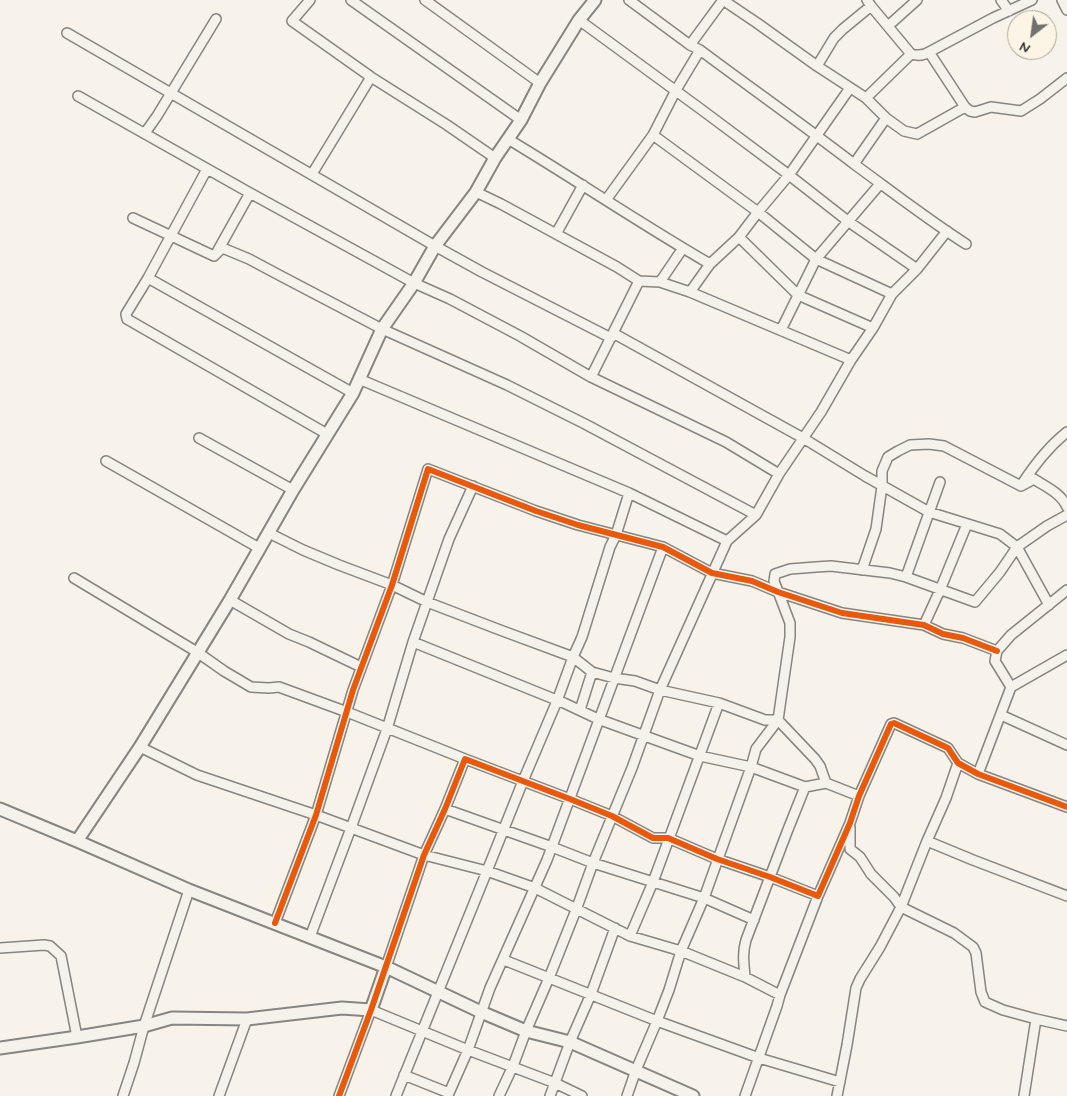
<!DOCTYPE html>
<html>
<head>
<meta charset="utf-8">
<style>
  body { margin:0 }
  #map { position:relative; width:1067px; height:1096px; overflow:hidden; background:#f7f3ea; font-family:Mynerve,sans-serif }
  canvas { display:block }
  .north { position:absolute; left:1007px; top:10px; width:50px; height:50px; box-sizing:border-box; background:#fcf5e5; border:1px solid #a8a49b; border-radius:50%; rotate:210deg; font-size:14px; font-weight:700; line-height:20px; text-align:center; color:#2b2b2b }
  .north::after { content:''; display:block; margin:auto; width:18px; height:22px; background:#72716e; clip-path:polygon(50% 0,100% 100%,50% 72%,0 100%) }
</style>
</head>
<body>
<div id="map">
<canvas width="1067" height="1096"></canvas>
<div class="north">N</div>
</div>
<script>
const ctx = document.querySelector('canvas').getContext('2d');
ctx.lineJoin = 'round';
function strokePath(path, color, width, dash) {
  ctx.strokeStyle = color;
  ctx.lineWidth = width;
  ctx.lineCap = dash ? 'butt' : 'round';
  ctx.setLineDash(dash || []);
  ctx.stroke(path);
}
const minor = new Path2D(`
  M 310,0 L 292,21 L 371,77 L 447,125 L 495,158
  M 351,0 L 521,120
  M 425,0 L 540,83
  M 629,0 L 690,45 L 700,50 C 751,88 803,125 854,164 C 891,191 927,219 966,244
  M 723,0 L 757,23 L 817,66 L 866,98 L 886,118
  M 867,0 L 871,6 L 911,54 C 918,56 923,56 929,52 L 993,18 L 1032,0
  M 1001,0 L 1009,11
  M 1062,0 L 1067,10
  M 579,20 L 702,110 L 789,175 L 849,222 L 917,269
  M 888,26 L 917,0
  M 67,33 L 435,246 L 482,272 L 611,338
  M 690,45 L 723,0
  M 929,52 L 965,107
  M 817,66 L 834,38 L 843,29 L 871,6
  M 78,96 L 250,193 L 414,283 L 450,299 L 520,336 L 591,377 L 726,442 L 779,474
  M 866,98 L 911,54
  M 145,133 L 157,116 L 216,19
  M 653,135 L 758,212 L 816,259 L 892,294
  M 508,139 C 576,180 641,224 710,264
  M 854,164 L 886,118 L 904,131 L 917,134 L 965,107 L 970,111 L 975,112 L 991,107 L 1021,111 L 1040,99 L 1067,78
  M 207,169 L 148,278 L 126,314 L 127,319 L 327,434
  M 312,174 L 371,77
  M 476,192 L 501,204 L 617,267 L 639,281 L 660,282 L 690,292 L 851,360
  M 606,200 L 653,135 L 676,90 L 700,50
  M 133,218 L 214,256 L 221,249 L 225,249 L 249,259 L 279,275 L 382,329 L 507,385 L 585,424 L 756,515
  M 556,234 L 583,185
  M 739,237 L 798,295 L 873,328
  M 217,252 L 250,193
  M 148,278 L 353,393
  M 660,282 L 683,248
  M 690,292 L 710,264 L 739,237 L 758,212 L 789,175 L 850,88
  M 781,330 L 816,259 L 880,184
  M 613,333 L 803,438 L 865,476 L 929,512 L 1000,534 L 1017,547 L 1049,605
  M 591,377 L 639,281
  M 359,379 L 629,493 L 727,541
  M 199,438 L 293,490
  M 106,461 L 259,548
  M 1022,484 C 1035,464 1048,447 1067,432
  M 269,533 L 303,550 L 339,565 L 392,585 L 427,602 L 500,630 L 573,657 L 592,672 L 614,678 L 635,681 L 660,690 L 719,703 L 765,720 L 778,720 L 815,759 L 820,766 L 826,783
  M 862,570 L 876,529 L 882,486 L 882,471 L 888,457 L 898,451 L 910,445 L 929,444 L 944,446 L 1021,486 L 1034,479 C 1046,487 1061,493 1067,507
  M 906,577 L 940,482
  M 74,578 L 197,652 L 224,671 L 251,687 L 269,688 L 279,687 L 347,712 L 465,759
  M 230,600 L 289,634 L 309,642 L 361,667
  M 924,625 L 940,590 L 967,524
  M 413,642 L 564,703 L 598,719 L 700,756 L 751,767 L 805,787 L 826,783 L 859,796
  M 1011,687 L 1067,655
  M 580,710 L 592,672
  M 1001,715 L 1067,745
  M 140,747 L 197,775 L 316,815 L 424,855 L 487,871 L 535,888 L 630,936 L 681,951 L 745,977 L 780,995
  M 978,774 L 1011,687 L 995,661 L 997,651 L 1011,635 L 1067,590
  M 445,809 L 552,847 L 593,863 L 704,898 L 754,920
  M 850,827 L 850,849 L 860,857 L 871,874 L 894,897 L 901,907 L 954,933 L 973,947 L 976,953 L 981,992 L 985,1002 L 1003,1010 L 1036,1019 L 1067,1026
  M 927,841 L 973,860 L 1067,896
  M 275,923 L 316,815 L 353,690 L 392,585 L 428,469 L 536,511 L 578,525 L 663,547 L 712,573 L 752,581 L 778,592 L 842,613 L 924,625 L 943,634 L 963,638 L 997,651
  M 630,936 L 653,882 L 719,703
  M 310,937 L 351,828 L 387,729 L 413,642 L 449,539 L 473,486
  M 0,948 L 44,945 L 50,946 L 61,956 L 77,1037
  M 504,960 L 657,1021 L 759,1058 L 840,1082
  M 386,967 L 424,855 L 445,809 L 465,759 L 570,799 L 612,816 L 653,838 L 668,838 L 717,859 L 770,877 L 818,896 L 850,823 L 859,796 L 891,724 L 894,723 L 948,748 L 958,763 L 978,774 L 1067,807
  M 745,977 C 744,963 742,954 746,940 L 787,832 L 805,787
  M 404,1075 L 449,1093 L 468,1050 L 490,988 L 547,860 L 663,547
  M 123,1096 L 134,1063 L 144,1026 L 189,890
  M 219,1096 L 247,1019
  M 339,1096 L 371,1010 L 468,1050 L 555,1083 L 582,1096
  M 396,1096 L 487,871 L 523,781 L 557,701 L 573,657 L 582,637 L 610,547 L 616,535 L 629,493
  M 499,1096 L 513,1066 L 526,1031 L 549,978 L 576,910 L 593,863 L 632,768 L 660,690 L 727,541 L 756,515 L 779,474 L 821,412 L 851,360 L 873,328 L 892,294 L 917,269 L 947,231
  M 550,1096 L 570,1042 L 591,994 L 615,928
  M 627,1096 L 636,1070 L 657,1021 L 669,990 L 681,951 L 704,898 L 751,767 L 756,749 L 778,720 L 790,637 L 790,623 L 774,581 L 775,574 L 790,569 L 816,567 L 831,566 L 890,573 L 906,577 L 975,602 L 1000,572 L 1017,547 L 1047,526 L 1067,515
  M 745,1096 L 777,1006 L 780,995 L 818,896
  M 837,1096 L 847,1045 L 856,988 L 860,979 L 880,947 L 901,907 L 927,841 L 946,798 L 958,763
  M 1024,1096 L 1036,1019`);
const tertiary = new Path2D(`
  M 0,809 L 77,841 L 189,890 L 386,967 L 481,1012 L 526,1031 L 570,1042 L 693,1096
  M 77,841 L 140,747 L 230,600 L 293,490 L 353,393 L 382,329 L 414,283 L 435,246 L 476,192 L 495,158 L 521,120 L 540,83 L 579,20 L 595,0
  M 0,1048 L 77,1037 L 144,1026 L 172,1018 L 247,1019 L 342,1008 L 371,1010 L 386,967`);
const cycleway = new Path2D(`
  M 275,923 L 316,815 L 353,690 L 392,585 L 428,469 L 536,511 L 578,525 L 663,547 L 712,573 L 752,581 L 778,592 L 842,613 L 924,625 L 943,634 L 963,638 L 997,651
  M 339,1096 L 371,1010 L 424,855 L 445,809 L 465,759 L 570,799 L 612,816 L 653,838 L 668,838 L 717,859 L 770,877 L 818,896 L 850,823 L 859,796 L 891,724 L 894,723 L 948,748 L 958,763 L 978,774 L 1067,807`);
strokePath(minor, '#878581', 12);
strokePath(tertiary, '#878581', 15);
strokePath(minor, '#f5f2ec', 9);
strokePath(tertiary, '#f5f2ec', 11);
strokePath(cycleway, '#e8590c', 6);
</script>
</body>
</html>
